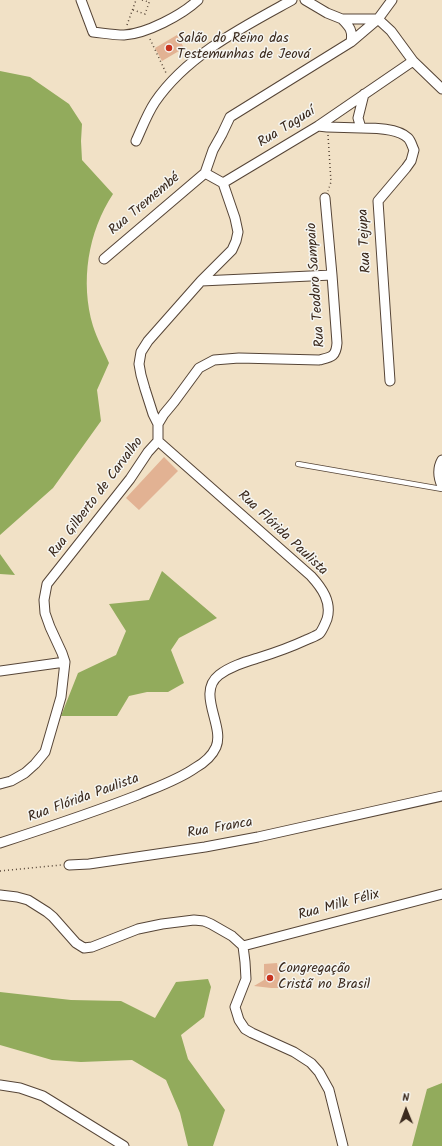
<!DOCTYPE html>
<html>
<head>
<meta charset="utf-8">
<style>
  body { margin:0 }
  #map { position:relative; width:442px; height:1146px; overflow:hidden; background:#f1e1c6; font-family:Kalam,sans-serif }
  canvas { display:block }
  .north { position:absolute; left:386px; top:1090px; width:40px; height:40px; -webkit-text-stroke:3px #f6f6f2; paint-order:stroke; rotate:359deg; font-size:11px; font-weight:700; line-height:16px; text-align:center; color:#3b2a1e }
  .north::after { content:''; display:block; margin:auto; width:14px; height:18px; background:#3b2a1e; clip-path:polygon(50% 0,100% 100%,50% 72%,0 100%) }
</style>
</head>
<body>
<div id="map">
<canvas width="442" height="1146"></canvas>
<div class="north">N</div>
</div>
<script>
const ctx = document.querySelector('canvas').getContext('2d');
ctx.lineJoin = 'round';
function paint(path, color) {
  ctx.fillStyle = color;
  ctx.fill(path, 'evenodd');
}
function strokePath(path, color, width, dash) {
  ctx.strokeStyle = color;
  ctx.lineWidth = width;
  ctx.lineCap = dash ? 'butt' : 'round';
  ctx.setLineDash(dash || []);
  ctx.stroke(path);
}
function drawText(font, color, halo, rows, align = 'center') {
  ctx.font = font + ' Kalam,sans-serif';
  ctx.lineWidth = 3;
  ctx.setLineDash([]);
  ctx.textBaseline = 'middle';
  ctx.strokeStyle = halo;
  ctx.fillStyle = color;
  for (const [text, x, y, turn = 0] of rows) {
    ctx.save();
    ctx.translate(x, y);
    ctx.rotate((+turn || 0) * Math.PI / 180);
    ctx.textAlign = isNaN(turn) ? turn : align;
    if (halo) ctx.strokeText(text, 0, 0);
    ctx.fillText(text, 0, 0);
    ctx.restore();
  }
}
const forest = new Path2D(`
  M 0,71 L 30,77 L 69,104 L 82,124 L 81,141 L 82,160 L 113,194 C 88,232 80,282 93,326 C 97,339 104,351 109,363 L 97,390 L 101,421 L 53,488 L 0,535 Z
  M 0,554 L 15,575 L 0,574 Z
  M 162,571 L 217,618 L 179,638 L 171,650 L 184,683 L 168,692 L 147,692 L 129,696 L 117,716 L 61,716 L 78,673 L 116,655 L 126,631 L 109,604 L 149,600 Z
  M 208,979 L 211,987 L 204,1017 L 181,1035 L 188,1059 L 225,1110 L 213,1146 L 188,1146 L 180,1113 L 166,1080 L 132,1060 L 81,1062 L 52,1060 L 0,1045 L 0,992 L 71,1000 L 121,1001 L 155,1018 L 176,982 Z
  M 442,1083 L 442,1146 L 412,1146 L 427,1089 Z`);
const building = new Path2D(`
  M 177,35 L 184,48 L 162,61 L 155,48 Z
  M 164,457 L 178,471 L 139,510 L 126,498 Z
  M 277,963 L 278,969 L 280,970 L 279,988 L 271,988 L 254,986 L 264,980 L 264,964 Z`);
const path = new Path2D(`
  M 142,0 L 149,2
  M 133,10 L 145,14 L 150,0
  M 127,25 L 136,0
  M 150,39 L 167,75
  M 328,135 L 331,182 L 328,191
  M 0,871 L 61,865`);
const lane = new Path2D(`
  M 298,464 L 442,489`);
const street = new Path2D(`
  M 81,0 L 93,32 C 103,33 113,35 124,35 C 146,34 182,15 198,0
  M 305,0 L 327,13 L 342,19 L 378,19 L 391,31 L 413,61 L 442,89
  M 342,19 C 350,27 353,31 351,42
  M 364,94 L 358,118 L 361,128 C 374,128 398,128 408,138 C 411,141 412,146 414,150 L 411,161 L 406,168 L 378,201 L 390,381
  M 318,126 L 327,127 L 361,128
  M 136,141 C 142,128 147,114 155,102 C 187,55 243,27 292,0
  M 223,183 L 318,126 L 413,61
  M 104,259 L 205,173
  M 201,281 L 332,275
  M 158,424 L 164,414 L 174,402 L 199,368 L 214,360 L 239,358 L 319,360 C 331,357 336,357 337,343 L 332,275 L 325,198
  M 442,460 C 437,469 438,477 442,486
  M 0,671 L 65,662
  M 0,784 L 11,781 L 25,773 L 35,764 L 45,752 L 61,697 L 65,662 L 62,653 L 50,627 L 45,613 L 44,600 L 47,584 L 130,479 L 148,452 L 158,441 L 158,424 L 153,414 L 145,389 L 141,375 L 139,364 L 141,352 L 148,341 L 201,281 L 232,250 L 236,241 L 238,232 L 235,218 L 223,183 L 205,173 L 213,150 L 222,134 L 230,117 L 351,42 L 378,19 L 392,0
  M 0,843 C 46,828 92,813 138,795 C 157,787 178,780 195,768 C 204,763 212,756 216,747 C 225,726 196,693 219,675 C 231,666 245,662 258,658 C 274,653 291,647 306,640 C 310,638 317,636 320,633 C 323,629 325,624 327,619 C 332,602 322,588 311,576 L 158,441
  M 69,865 L 89,864 L 205,847 L 258,837 L 442,796
  M 0,895 L 17,897 L 28,900 L 47,912 L 53,917 L 76,943 L 84,948 L 92,947 L 138,929 L 162,924 L 194,920 L 204,921 L 211,924 L 232,936 L 243,946 L 245,962 L 246,979 L 235,1007 L 239,1020 L 245,1029 L 252,1033 L 294,1052 L 311,1063 L 319,1072 L 329,1090 L 343,1146
  M 243,946 L 442,894
  M 0,1085 L 20,1088 L 43,1096 L 124,1146`);
const markers = [
  [169,48,4,"#c8321e"],
  [270,978,4,"#c8321e"]
];
const poiNames = [
  ["Salão do Reino das",177,40],
  ["Testemunhas de Jeová",177,56],
  ["Congregação",278,970],
  ["Cristã no Brasil",278,986]
];
const streetNames = [
  ["Rua Taguaí",287,128,-32],
  ["Rua Tremembé",145,205,-40],
  ["Rua Tejupa",366,241,-93],
  ["Rua Teodoro Sampaio",317,285,-94],
  ["Rua Gilberto de Carvalho",97,498,-53],
  ["Rua Flórida Paulista",282,534,43],
  ["Rua Flórida Paulista",84,799,-20],
  ["Rua Franca",220,829,-10],
  ["Rua Milk Félix",339,906,-15]
];
paint(forest, '#92ab5c');
paint(building, '#e2b293');
strokePath(lane, '#564537', 6);
strokePath(street, '#564537', 11);
strokePath(path, '#564537', 1.5, [1, 3]);
strokePath(lane, '#fff', 4.5);
strokePath(street, '#fff', 9);
for (const [x, y, r, color] of markers) {
  const dot = new Path2D();
  dot.arc(x, y, r, 0, 2 * Math.PI);
  ctx.fillStyle = color;
  ctx.fill(dot);
  strokePath(dot, '#f6f6f2', 1.5);
}
drawText('14px', '#3b2a1e', '#f6f6f2', poiNames, 'left');
drawText('14px', '#3b2a1e', '#f6f6f2', streetNames);
</script>
</body>
</html>
